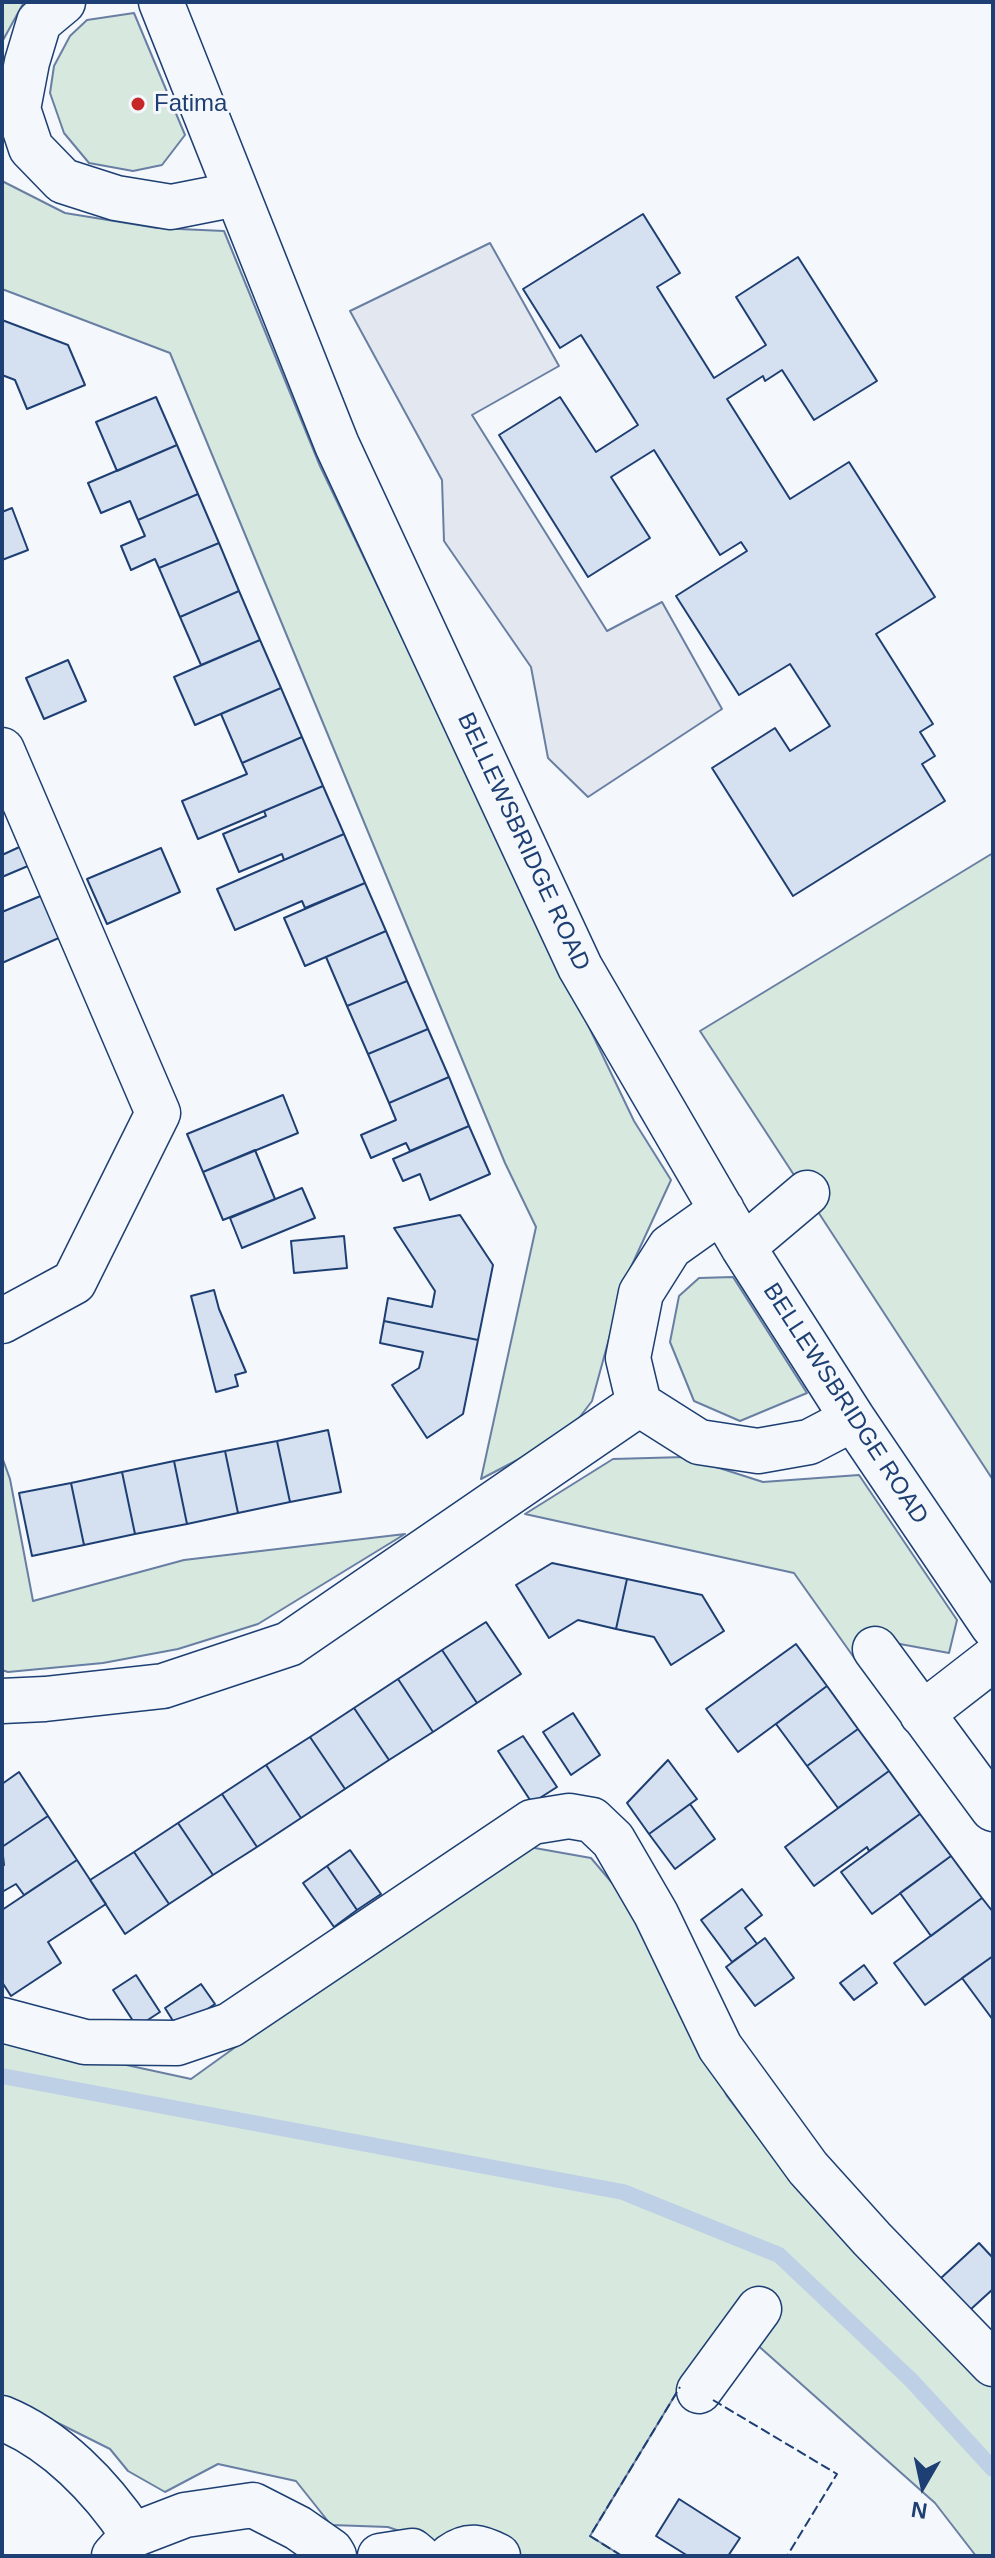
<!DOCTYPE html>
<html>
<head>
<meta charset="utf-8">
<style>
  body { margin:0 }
  #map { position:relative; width:995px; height:2558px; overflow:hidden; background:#f4f7fb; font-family:Arial,sans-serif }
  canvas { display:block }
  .frame { position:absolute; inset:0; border:4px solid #1d3f73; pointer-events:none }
  .north { position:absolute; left:883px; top:2446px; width:80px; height:80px; -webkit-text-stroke:6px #f4f7fb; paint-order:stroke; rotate:189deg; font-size:22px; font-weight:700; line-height:32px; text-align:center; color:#1d3f73 }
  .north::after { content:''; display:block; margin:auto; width:28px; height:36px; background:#1d3f73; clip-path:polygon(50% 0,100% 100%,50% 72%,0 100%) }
</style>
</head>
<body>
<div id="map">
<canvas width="995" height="2558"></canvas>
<div class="frame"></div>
<div class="north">N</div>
</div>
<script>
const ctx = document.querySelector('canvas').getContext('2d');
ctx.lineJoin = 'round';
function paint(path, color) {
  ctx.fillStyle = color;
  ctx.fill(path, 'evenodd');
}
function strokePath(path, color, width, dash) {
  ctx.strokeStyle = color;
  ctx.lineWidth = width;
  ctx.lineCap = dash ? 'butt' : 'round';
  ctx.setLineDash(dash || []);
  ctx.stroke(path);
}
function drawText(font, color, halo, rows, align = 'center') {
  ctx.font = font + ' Arial,sans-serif';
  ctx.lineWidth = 6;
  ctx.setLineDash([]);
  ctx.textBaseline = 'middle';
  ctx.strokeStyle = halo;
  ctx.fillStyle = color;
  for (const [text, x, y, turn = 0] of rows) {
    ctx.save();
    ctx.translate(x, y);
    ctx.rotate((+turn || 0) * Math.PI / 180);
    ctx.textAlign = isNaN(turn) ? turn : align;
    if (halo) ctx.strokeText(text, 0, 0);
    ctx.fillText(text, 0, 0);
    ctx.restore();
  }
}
const green = new Path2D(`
  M 2,2 L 24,2 L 2,42 Z
  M 134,13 L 185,135 L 162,165 L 133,171 L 89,163 L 64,133 L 50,93 L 54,66 L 70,36 L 87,20 Z
  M 2,181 L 65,213 L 157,228 L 224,231 L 320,466 L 634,1121 L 671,1180 L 625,1280 L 592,1401 L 567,1434 L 481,1479 L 536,1227 L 505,1163 L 170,353 L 2,289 Z
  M 993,853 L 993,1480 L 700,1031 Z
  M 733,1277 L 807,1393 L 740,1421 L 694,1401 L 670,1342 L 679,1296 L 699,1278 Z
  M 2,1457 L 10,1479 L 33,1601 L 184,1560 L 405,1534 L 258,1624 L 178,1649 L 103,1663 L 8,1672 L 2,1670 Z
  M 685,1457 L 763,1482 L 859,1475 L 957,1620 L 949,1653 L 889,1642 L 855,1659 L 794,1573 L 525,1514 L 613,1459 Z
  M 529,1847 L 591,1858 L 641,1917 L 727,2096 L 797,2189 L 993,2387 L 993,2556 L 976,2556 L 935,2503 L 727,2318 L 683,2382 L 590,2536 L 622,2556 L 521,2556 L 480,2531 L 439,2545 L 388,2527 L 331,2525 L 296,2481 L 218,2464 L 165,2492 L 128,2471 L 110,2449 L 2,2395 L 2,2038 L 191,2079 L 415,1918 Z`);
const parking = new Path2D(`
  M 490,243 L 559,366 L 472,415 L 607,631 L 662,602 L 722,709 L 588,797 L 548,758 L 531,667 L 444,541 L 442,480 L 350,311 Z`);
const stream = new Path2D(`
  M 2,2076 L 623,2192 L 779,2255 L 911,2380 L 993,2469`);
const building = new Path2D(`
  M 643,214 L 680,273 L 657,287 L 714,378 L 766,345 L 736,297 L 798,257 L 877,381 L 814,420 L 782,370 L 765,381 L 763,376 L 727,399 L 790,499 L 849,462 L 935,597 L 876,634 L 933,724 L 920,732 L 935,756 L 922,764 L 945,801 L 793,896 L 712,768 L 775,728 L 790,751 L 830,726 L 790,664 L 739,695 L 676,596 L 747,551 L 741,542 L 720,555 L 654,450 L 611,477 L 650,538 L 588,577 L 499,435 L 560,397 L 596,452 L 638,425 L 581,335 L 560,348 L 523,289 Z
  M 2,320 L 68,345 L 85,385 L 27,409 L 15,380 L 2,375 Z
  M 156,397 L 177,445 L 117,471 L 96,422 Z
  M 177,445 L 198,494 L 138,520 L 130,501 L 101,513 L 88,483 Z
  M 198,494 L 219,543 L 159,568 L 155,559 L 131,570 L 121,546 L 145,536 L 138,520 Z
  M 12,508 L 28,550 L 2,560 L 2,512 Z
  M 219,543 L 239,591 L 180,617 L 159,568 Z
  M 239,591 L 260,640 L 201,665 L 180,617 Z
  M 260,640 L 281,688 L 195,725 L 174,677 Z
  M 68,660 L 86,701 L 44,719 L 26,678 Z
  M 281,688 L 302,737 L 242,763 L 221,714 Z
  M 302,737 L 323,786 L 198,839 L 182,801 L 247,774 L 242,763 Z
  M 323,786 L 344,834 L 284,860 L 282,854 L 239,872 L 223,834 L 266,816 L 264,811 Z
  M 344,834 L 365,883 L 305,908 L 302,901 L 235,930 L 217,889 Z
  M 26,844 L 35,863 L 2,877 L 2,855 Z
  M 161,848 L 180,892 L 107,924 L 87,879 Z
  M 365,883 L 386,931 L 305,966 L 284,918 Z
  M 43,895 L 61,937 L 2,963 L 2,912 Z
  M 386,931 L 407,981 L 347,1006 L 326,957 Z
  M 407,981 L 428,1029 L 368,1054 L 347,1006 Z
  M 428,1029 L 449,1077 L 389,1103 L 368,1054 Z
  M 449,1077 L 469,1126 L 410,1151 L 406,1143 L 371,1158 L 361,1135 L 396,1120 L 389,1103 Z
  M 283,1095 L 298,1133 L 203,1172 L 187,1134 Z
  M 469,1126 L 490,1174 L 430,1200 L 420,1174 L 403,1181 L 393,1159 Z
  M 255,1150 L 275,1199 L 223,1220 L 203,1172 Z
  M 302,1188 L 315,1218 L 242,1248 L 230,1218 Z
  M 460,1215 L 493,1265 L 478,1340 L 384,1321 L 388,1298 L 432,1307 L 435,1291 L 394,1228 Z
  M 344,1236 L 347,1268 L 294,1273 L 291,1241 Z
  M 214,1290 L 219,1309 L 246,1372 L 235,1375 L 238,1386 L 216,1392 L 191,1296 Z
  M 384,1321 L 478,1340 L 463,1414 L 427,1438 L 392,1385 L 419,1368 L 423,1352 L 380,1343 Z
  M 328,1430 L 341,1492 L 290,1502 L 277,1441 Z
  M 277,1441 L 290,1502 L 238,1513 L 225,1451 Z
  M 225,1451 L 238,1513 L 187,1524 L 174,1461 Z
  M 174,1461 L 187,1524 L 135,1534 L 122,1472 Z
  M 122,1472 L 135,1534 L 84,1545 L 71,1483 Z
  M 71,1483 L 84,1545 L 32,1556 L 19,1493 Z
  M 552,1563 L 627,1579 L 616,1629 L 578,1620 L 549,1638 L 516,1585 Z
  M 627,1579 L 702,1595 L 724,1631 L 671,1665 L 654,1637 L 616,1629 Z
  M 486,1622 L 521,1674 L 477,1703 L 442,1650 Z
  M 796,1644 L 827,1686 L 738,1752 L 706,1709 Z
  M 442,1650 L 477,1703 L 433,1732 L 398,1679 Z
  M 398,1679 L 433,1732 L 389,1760 L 354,1708 Z
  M 827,1686 L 858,1729 L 807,1766 L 776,1724 Z
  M 354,1708 L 389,1760 L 345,1789 L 310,1737 Z
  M 573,1713 L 600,1755 L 571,1775 L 543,1732 Z
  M 858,1729 L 889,1771 L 838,1808 L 807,1766 Z
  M 523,1736 L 557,1787 L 532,1803 L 498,1751 Z
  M 310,1737 L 345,1789 L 301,1818 L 266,1765 Z
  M 668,1760 L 697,1799 L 649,1834 L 627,1803 Z
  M 266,1765 L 301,1818 L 257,1847 L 222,1794 Z
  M 889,1771 L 920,1814 L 869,1851 L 867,1847 L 814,1886 L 785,1847 Z
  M 19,1772 L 48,1816 L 2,1847 L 2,1784 Z
  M 222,1794 L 257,1847 L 213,1875 L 178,1823 Z
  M 690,1804 L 715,1839 L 675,1869 L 649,1834 Z
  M 920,1814 L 951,1856 L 872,1914 L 841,1872 Z
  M 48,1816 L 77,1860 L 24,1895 L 16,1884 L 2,1892 L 2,1866 L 4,1865 L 2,1847 Z
  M 178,1823 L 213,1875 L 169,1904 L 134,1852 Z
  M 350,1850 L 381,1894 L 357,1910 L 327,1866 Z
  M 134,1852 L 169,1904 L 125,1934 L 90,1880 Z
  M 951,1856 L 982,1898 L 931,1936 L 900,1893 Z
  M 77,1860 L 106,1904 L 48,1942 L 61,1963 L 11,1996 L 2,1982 L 2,1910 Z
  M 327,1866 L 357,1910 L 334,1927 L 303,1883 Z
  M 742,1889 L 762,1915 L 745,1928 L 757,1944 L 732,1962 L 701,1920 Z
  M 982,1898 L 993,1912 L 993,1956 L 925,2005 L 894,1963 Z
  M 765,1938 L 794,1978 L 755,2006 L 726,1967 Z
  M 993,1956 L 993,2020 L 962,1978 Z
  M 864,1965 L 877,1983 L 854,2000 L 840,1983 Z
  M 136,1975 L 160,2012 L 137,2027 L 113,1990 Z
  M 201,1984 L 215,2004 L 178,2029 L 165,2008 Z
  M 979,2243 L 993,2258 L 993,2289 L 970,2310 L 941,2278 Z
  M 679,2499 L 740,2538 L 728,2556 L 688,2556 L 656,2536 Z`);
const minor = new Path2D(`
  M 63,2 L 39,22 L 27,62 L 18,109 L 31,148 L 63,181 L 116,198 L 171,207 L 237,194
  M 161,2 L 337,445 L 580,967 L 743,1247 L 853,1419 L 993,1626
  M 2,750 L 158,1113 L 74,1282 L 2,1321
  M 722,1210 L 670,1247 L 641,1293 L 628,1358 L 639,1404 L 699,1442 L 758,1451 L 809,1442 L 853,1419
  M 743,1247 L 807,1193
  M 875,1649 L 993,1809
  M 2,1701 L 45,1699 L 163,1686 L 289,1644 L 639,1404
  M 922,1714 L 993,1659
  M 2,2020 L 85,2042 L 177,2043 L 230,2025 L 532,1822 L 569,1816 L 592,1820 L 613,1840 L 656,1914 L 720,2047 L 808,2168 L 872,2239 L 993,2364
  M 699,2391 L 759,2309
  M 2,2418 C 56,2440 101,2487 133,2535
  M 114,2556 L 133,2535 L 185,2515 L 253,2505 L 298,2528 L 331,2551 L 334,2556
  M 380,2556 L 412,2551 L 418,2556
  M 451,2556 C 469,2543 480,2547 498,2556`);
const fence = new Path2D(`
  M 713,2400 L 837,2474 L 787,2556
  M 622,2556 L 590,2536 L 680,2387`);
const markers = [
  [138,104,8,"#c62828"]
];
const poiNames = [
  ["Fatima",154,104]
];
const streetNames = [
  ["BELLEWSBRIDGE ROAD",523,842,65],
  ["BELLEWSBRIDGE ROAD",845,1404,57]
];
paint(green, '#d7e8df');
strokePath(green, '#687fa3', 2);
paint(parking, '#e3e8f0');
strokePath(parking, '#687fa3', 2);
strokePath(stream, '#bed0e5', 16);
paint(building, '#d5e0f0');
strokePath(building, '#1d3f73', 2);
strokePath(minor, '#1d3f73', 47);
strokePath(minor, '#f4f7fb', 44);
strokePath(fence, '#1d3f73', 2, [10, 4]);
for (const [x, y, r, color] of markers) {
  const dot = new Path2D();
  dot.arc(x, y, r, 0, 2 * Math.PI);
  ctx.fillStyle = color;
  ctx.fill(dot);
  strokePath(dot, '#f4f7fb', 3);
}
drawText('24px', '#1d3f73', '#f4f7fb', poiNames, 'left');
drawText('24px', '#1d3f73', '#f4f7fb', streetNames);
</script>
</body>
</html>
